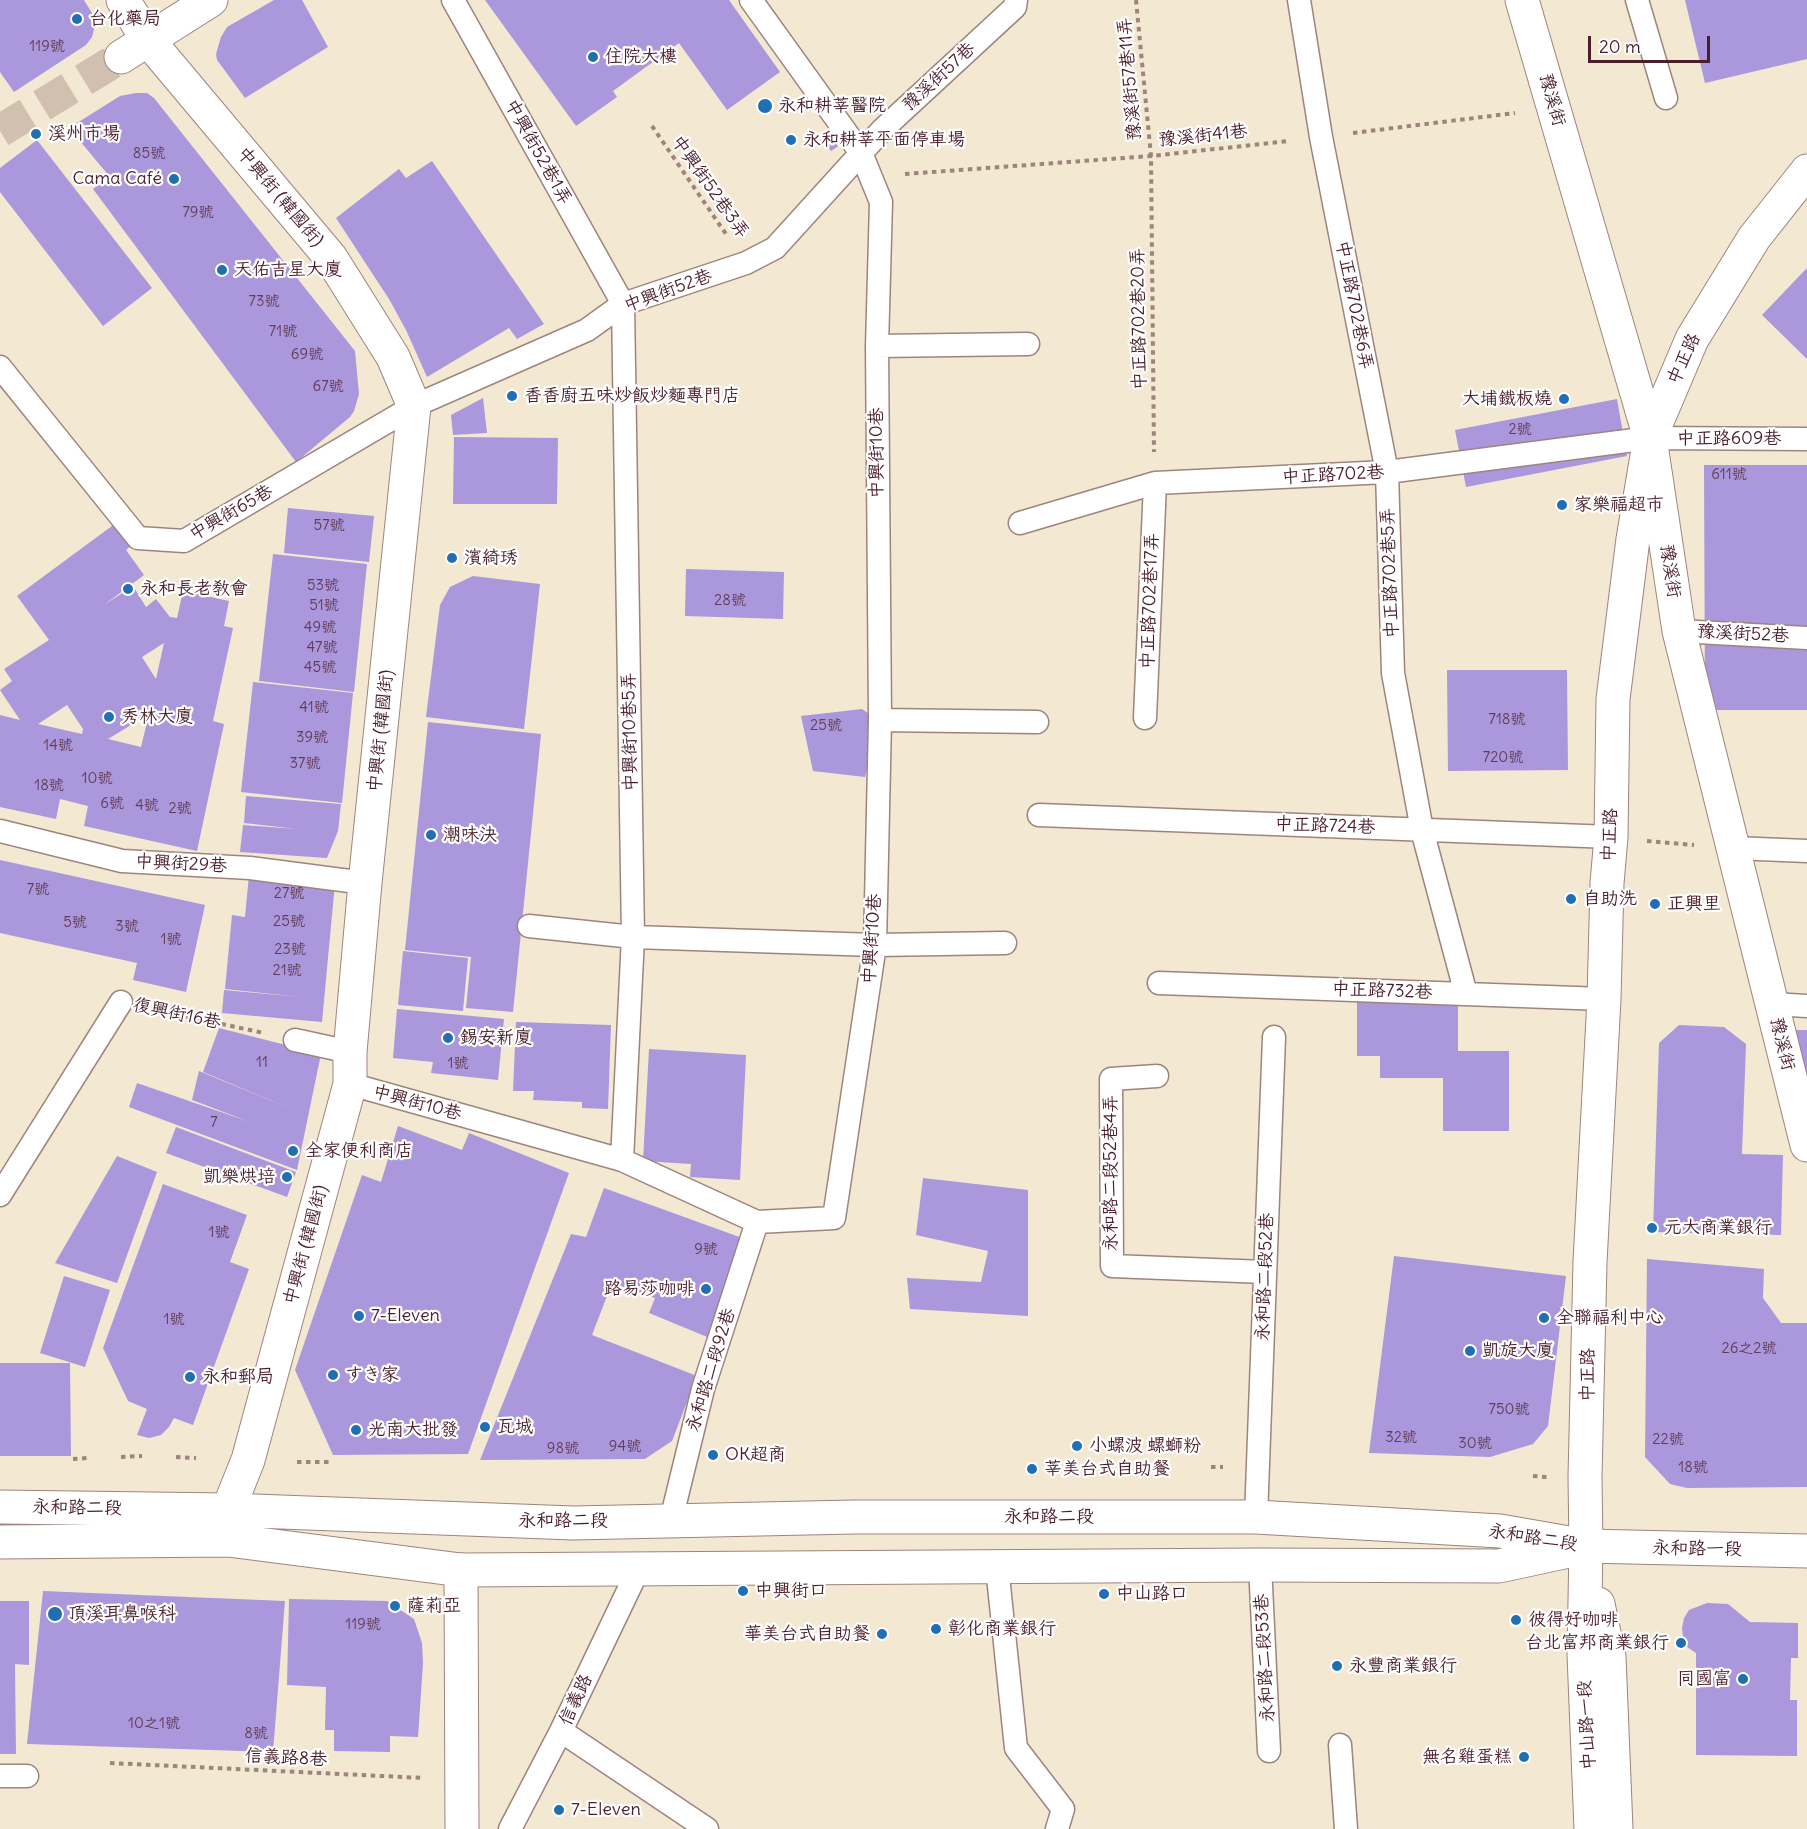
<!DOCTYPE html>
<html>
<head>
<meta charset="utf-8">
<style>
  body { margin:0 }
  #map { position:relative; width:1807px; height:1829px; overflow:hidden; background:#f3e8d1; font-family:Delius,sans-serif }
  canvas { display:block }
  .scale { position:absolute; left:1588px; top:36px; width:122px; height:27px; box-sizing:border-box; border:3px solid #4a1f2b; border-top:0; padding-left:8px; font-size:18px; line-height:21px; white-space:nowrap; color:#4a1f2b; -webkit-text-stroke:4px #fff; paint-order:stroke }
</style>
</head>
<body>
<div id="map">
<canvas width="1807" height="1829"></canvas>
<div class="scale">20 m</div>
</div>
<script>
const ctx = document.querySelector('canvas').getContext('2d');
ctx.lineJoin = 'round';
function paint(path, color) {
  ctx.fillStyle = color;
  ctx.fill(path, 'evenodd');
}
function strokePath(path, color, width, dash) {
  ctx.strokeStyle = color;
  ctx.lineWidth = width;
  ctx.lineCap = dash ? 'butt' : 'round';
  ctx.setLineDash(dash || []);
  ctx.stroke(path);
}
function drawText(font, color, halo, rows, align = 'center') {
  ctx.font = font + ' Delius,"LXGW WenKai TC","Klee One",sans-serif';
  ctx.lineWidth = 4.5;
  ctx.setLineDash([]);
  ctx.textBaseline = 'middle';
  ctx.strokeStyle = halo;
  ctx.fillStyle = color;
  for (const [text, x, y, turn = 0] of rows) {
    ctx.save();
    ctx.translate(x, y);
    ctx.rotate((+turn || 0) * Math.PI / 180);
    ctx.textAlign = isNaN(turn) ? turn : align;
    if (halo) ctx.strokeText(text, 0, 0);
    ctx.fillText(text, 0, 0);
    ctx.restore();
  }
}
const building = new Path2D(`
  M 0,0 L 84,0 L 92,13 L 95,25 L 92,37 L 86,45 L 14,92 L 0,72 Z
  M 274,0 L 302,0 L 328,47 L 245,98 L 217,60 L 216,54 L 221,37 L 227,27 Z
  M 485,0 L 729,0 L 780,72 L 727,110 L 679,43 L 613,91 L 617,97 L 576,126 Z
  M 1685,0 L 1807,0 L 1807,59 L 1705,83 Z
  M 136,93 L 147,93 L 154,98 L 355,351 L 359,394 L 354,411 L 350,417 L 296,462 L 93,189 L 110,177 L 69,128 L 120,96 Z
  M 833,136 L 840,145 L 831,151 L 824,142 Z
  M 37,140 L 152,288 L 103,326 L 0,192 L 0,168 Z
  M 432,161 L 544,324 L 517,339 L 509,328 L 427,377 L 406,330 L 389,299 L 336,218 L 399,169 L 406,178 Z
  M 1807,268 L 1807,359 L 1762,315 Z
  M 483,398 L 487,433 L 453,435 L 451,415 Z
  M 1617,399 L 1627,456 L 1466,487 L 1455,430 Z
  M 454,437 L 558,438 L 557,504 L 453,504 Z
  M 1704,465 L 1807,465 L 1807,710 L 1705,710 Z
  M 288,508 L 374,516 L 369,562 L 284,553 Z
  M 116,523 L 132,545 L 126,550 L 144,575 L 104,605 L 133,586 L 146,607 L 156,599 L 170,617 L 177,618 L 183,591 L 229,601 L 224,626 L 233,628 L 213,721 L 224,724 L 197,851 L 84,826 L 88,806 L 60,799 L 56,819 L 0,807 L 0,715 L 20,720 L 0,690 L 12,681 L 4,669 L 49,640 L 17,596 ZM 164,643 L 156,679 L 142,657 ZM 67,705 L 83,729 L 82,734 L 38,724 ZM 149,714 L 141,747 L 108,739 Z
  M 273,554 L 367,564 L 354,692 L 259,681 Z
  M 686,569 L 784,572 L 783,619 L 685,616 Z
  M 473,576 L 540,584 L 524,729 L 426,717 L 440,605 L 450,587 Z
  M 1447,670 L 1567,670 L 1568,770 L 1448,771 Z
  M 253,682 L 353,693 L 342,803 L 241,792 Z
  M 862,709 L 879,721 L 865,777 L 813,771 L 801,716 Z
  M 428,722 L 541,734 L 513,1012 L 466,1008 L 471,957 L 405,950 Z
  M 246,796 L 341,804 L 338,831 L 327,858 L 240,852 L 243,825 L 297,829 L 244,823 Z
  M 0,860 L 205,905 L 186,992 L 133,980 L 137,963 L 0,933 Z
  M 249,875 L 335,883 L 322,1022 L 222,1013 L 224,990 L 300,997 L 225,989 L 232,915 L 245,917 Z
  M 403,951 L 468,958 L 463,1011 L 398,1005 Z
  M 1357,989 L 1458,989 L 1458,1051 L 1509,1051 L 1509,1131 L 1443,1131 L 1443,1078 L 1380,1078 L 1380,1056 L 1357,1056 Z
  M 397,1009 L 504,1019 L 498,1080 L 431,1073 L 433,1062 L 393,1058 Z
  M 516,1022 L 611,1025 L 608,1109 L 582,1108 L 582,1102 L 533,1100 L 534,1091 L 513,1091 Z
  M 1679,1025 L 1724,1027 L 1746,1044 L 1742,1154 L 1783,1155 L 1781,1235 L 1653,1232 L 1659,1043 Z
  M 219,1028 L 321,1054 L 297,1170 L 129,1107 L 137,1083 L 250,1122 L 192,1100 L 199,1071 L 296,1111 L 203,1072 Z
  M 1787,1030 L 1807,1030 L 1807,1082 Z
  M 649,1049 L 746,1055 L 740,1180 L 690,1177 L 691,1164 L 643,1161 Z
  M 398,1126 L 462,1150 L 469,1133 L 569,1173 L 468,1454 L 333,1455 L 295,1370 L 362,1175 L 381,1182 Z
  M 176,1127 L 296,1172 L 287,1197 L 166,1153 Z
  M 117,1156 L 157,1172 L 117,1283 L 55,1263 Z
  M 923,1178 L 1028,1190 L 1028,1316 L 910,1309 L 907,1278 L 981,1282 L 988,1251 L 916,1235 Z
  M 163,1184 L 247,1215 L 230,1262 L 249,1269 L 193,1425 L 174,1418 L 169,1427 L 161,1435 L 149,1438 L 137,1435 L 147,1409 L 128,1401 L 103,1348 Z
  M 604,1188 L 745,1239 L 712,1339 L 649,1313 L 655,1298 L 612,1283 L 592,1335 L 697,1376 L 672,1441 L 645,1459 L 480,1460 L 571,1234 L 586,1237 Z
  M 1394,1256 L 1566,1276 L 1548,1426 L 1533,1444 L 1490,1457 L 1369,1453 Z
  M 1647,1259 L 1764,1269 L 1763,1298 L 1781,1323 L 1807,1323 L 1807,1487 L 1687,1488 L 1670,1484 L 1645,1457 Z
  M 64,1276 L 110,1290 L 85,1367 L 40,1353 Z
  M 0,1363 L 70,1363 L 71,1456 L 0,1456 Z
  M 43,1591 L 285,1601 L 273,1752 L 27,1744 Z
  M 289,1599 L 387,1601 L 414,1619 L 422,1643 L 423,1663 L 418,1737 L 390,1736 L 390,1752 L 334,1751 L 334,1730 L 325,1730 L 326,1687 L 287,1685 Z
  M 0,1601 L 29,1601 L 29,1665 L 15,1664 L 16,1754 L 0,1754 Z
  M 1707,1603 L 1728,1604 L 1750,1622 L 1798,1623 L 1798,1658 L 1791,1658 L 1790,1700 L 1797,1700 L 1797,1756 L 1696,1755 L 1696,1653 L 1684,1645 L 1682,1628 L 1684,1618 L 1689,1610 Z`);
const minorTunnel = new Path2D(`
  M 0,131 L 121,57`);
const path = new Path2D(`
  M 1136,0 L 1151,156 L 1154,452
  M 652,126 L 728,237
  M 1353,133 L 1515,113
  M 905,174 L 1151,156 L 1289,141
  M 1647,841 L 1694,845
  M 151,1009 L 264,1033
  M 121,1457 L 142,1456
  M 176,1457 L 196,1458
  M 73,1459 L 88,1458
  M 297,1462 L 330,1462
  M 1211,1467 L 1223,1467
  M 1533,1476 L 1547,1477
  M 110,1763 L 424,1778`);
const service = new Path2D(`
  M 453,0 L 623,304 L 633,937 L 622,1160
  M 1299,0 L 1321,137 L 1387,472 L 1393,673 L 1422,830 L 1466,994
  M 1637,0 L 1666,98
  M 877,346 L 1028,344
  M 0,367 L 138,538 L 184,541 L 414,406 L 587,330 L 623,304 L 746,263 L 775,248 L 883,129 L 1015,7 L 1016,0
  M 1020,523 L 1155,483 L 1387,472 L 1650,438 L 1807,439
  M 1679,631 L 1807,638
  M 1145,718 L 1155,483
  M 880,720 L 1037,722
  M 1039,815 L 1611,837
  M 0,831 L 122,861 L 250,868 L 365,883
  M 1734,848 L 1807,851
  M 529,926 L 633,937 L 875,945 L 1005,943
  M 1159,983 L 1604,999
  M 1772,1004 L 1807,1006
  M 295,1040 L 350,1052
  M 1157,1076 L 1111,1079 L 1112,1266 L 1265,1272
  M 350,1084 L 622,1160 L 757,1222 L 834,1218 L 875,945 L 880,720 L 877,346 L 881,202 L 861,153 L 751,0
  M 0,1195 L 121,1002
  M 1256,1517 L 1274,1037
  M 671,1520 L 703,1389 L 757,1222
  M 1260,1565 L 1269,1751
  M 997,1567 L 1016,1748 L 1063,1809 L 1057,1829
  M 561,1731 L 707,1829
  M 1340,1745 L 1346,1829
  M 0,1776 L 27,1776
  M 510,1829 L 561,1731 L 639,1568`);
const minor = new Path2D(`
  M 123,0 L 148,40 L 331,258 L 393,357 L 414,406 L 365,883 L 350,1052 L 350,1084 L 248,1460 L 228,1510 L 228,1538
  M 1522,0 L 1650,438 L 1679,631 L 1807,1145
  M 121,57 L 211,0
  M 461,1570 L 462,1829`);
const tertiary = new Path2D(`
  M 1598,1604 L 1609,1657 L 1616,1829
  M 1591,1829 L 1584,1654 L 1586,1546 L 1585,1477 L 1590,1262 L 1604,999 L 1607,883 L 1611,837 L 1613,699 L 1633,539 L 1650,438 L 1692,339 L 1754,238 L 1807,171`);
const secondary = new Path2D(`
  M 0,1507 L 228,1510 L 573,1523 L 854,1517 L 1256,1517 L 1500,1531 L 1586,1546 L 1807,1551
  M 0,1542 L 228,1540 L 461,1570 L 1260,1565 L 1499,1566 L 1573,1550`);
const markers = [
  [77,19,6,"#1f6fb2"],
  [593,57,6,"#1f6fb2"],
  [765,106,8,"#1f6fb2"],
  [36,134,6,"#1f6fb2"],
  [791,140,6,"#1f6fb2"],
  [174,179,6,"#1f6fb2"],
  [222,270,6,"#1f6fb2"],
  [512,396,6,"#1f6fb2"],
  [1564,399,6,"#1f6fb2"],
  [1562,505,6,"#1f6fb2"],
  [452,558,6,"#1f6fb2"],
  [128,589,6,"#1f6fb2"],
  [109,717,6,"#1f6fb2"],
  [431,835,6,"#1f6fb2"],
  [1571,899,6,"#1f6fb2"],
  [1655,904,6,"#1f6fb2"],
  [448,1038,6,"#1f6fb2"],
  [293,1151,6,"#1f6fb2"],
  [287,1177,6,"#1f6fb2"],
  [1652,1228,6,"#1f6fb2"],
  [706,1289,6,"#1f6fb2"],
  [359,1316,6,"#1f6fb2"],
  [1544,1318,6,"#1f6fb2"],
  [1470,1351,6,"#1f6fb2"],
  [333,1375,6,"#1f6fb2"],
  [190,1377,6,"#1f6fb2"],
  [485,1427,6,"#1f6fb2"],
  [356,1430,6,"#1f6fb2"],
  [1077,1446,6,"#1f6fb2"],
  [713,1455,6,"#1f6fb2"],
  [1032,1469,6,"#1f6fb2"],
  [743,1591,6,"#1f6fb2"],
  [1104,1594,6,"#1f6fb2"],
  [395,1606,6,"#1f6fb2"],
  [55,1614,8,"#1f6fb2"],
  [1516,1620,6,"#1f6fb2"],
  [936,1629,6,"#1f6fb2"],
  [882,1634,6,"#1f6fb2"],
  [1681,1643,6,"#1f6fb2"],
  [1337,1666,6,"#1f6fb2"],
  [1743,1679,6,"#1f6fb2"],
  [1524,1757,6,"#1f6fb2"],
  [559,1810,6,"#1f6fb2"]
];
const numberNames = [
  ["119號",47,47],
  ["85號",149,154],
  ["79號",198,213],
  ["73號",264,302],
  ["71號",283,332],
  ["69號",307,355],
  ["67號",328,387],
  ["2號",1520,430],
  ["611號",1729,475],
  ["57號",329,526],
  ["53號",323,586],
  ["28號",730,601],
  ["51號",324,606],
  ["49號",320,628],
  ["47號",322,648],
  ["45號",320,668],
  ["41號",314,708],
  ["718號",1507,720],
  ["25號",826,726],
  ["39號",312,738],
  ["14號",58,746],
  ["720號",1503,758],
  ["37號",305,764],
  ["10號",97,779],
  ["18號",49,786],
  ["6號",112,804],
  ["4號",147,806],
  ["2號",180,809],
  ["7號",38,890],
  ["27號",289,894],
  ["25號",289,922],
  ["5號",75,923],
  ["3號",127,927],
  ["1號",171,940],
  ["23號",290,950],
  ["21號",287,971],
  ["11",262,1063],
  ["1號",458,1064],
  ["7",214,1123],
  ["1號",219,1233],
  ["9號",706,1250],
  ["1號",174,1320],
  ["26之2號",1749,1349],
  ["750號",1509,1410],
  ["32號",1401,1438],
  ["22號",1668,1440],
  ["30號",1475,1444],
  ["94號",625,1447],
  ["98號",563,1449],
  ["18號",1693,1468],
  ["119號",363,1625],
  ["10之1號",154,1724],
  ["8號",256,1734]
];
const poiNames = [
  ["台化藥局",89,19],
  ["住院大樓",605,57],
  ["永和耕莘醫院",778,106],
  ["溪州市場",48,134],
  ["永和耕莘平面停車場",803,140],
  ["Cama Café",162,179,"right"],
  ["天佑吉星大廈",234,270],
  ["香香廚五味炒飯炒麵專門店",524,396],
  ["大埔鐵板燒",1552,399,"right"],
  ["家樂福超市",1574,505],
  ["濱綺琇",464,558],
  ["永和長老教會",140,589],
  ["秀林大廈",121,717],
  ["潮味決",443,835],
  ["自助洗",1583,899],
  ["正興里",1667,904],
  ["錫安新廈",460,1038],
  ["全家便利商店",305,1151],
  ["凱樂烘培",275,1177,"right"],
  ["元大商業銀行",1664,1228],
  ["路易莎咖啡",694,1289,"right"],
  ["7-Eleven",371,1316],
  ["全聯福利中心",1556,1318],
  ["凱旋大廈",1482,1351],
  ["すき家",345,1375],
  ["永和郵局",202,1377],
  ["瓦城",497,1427],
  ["光南大批發",368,1430],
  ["小螺波 螺螄粉",1089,1446],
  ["OK超商",725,1455],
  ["莘美台式自助餐",1044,1469],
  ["中興街口",755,1591],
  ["中山路口",1116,1594],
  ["薩莉亞",407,1606],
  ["頂溪耳鼻喉科",68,1614],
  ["彼得好咖啡",1528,1620],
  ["彰化商業銀行",948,1629],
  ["華美台式自助餐",870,1634,"right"],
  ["台北富邦商業銀行",1669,1643,"right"],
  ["永豐商業銀行",1349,1666],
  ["同國富",1731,1679,"right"],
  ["無名雞蛋糕",1512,1757,"right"],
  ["7-Εleven",571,1810]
];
const streetNames = [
  ["豫溪街57巷",939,77,-43],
  ["豫溪街57巷11弄",1130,79,-95],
  ["豫溪街",1552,100,74],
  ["豫溪街41巷",1203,136,-6],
  ["中興街52巷1弄",538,152,61],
  ["中興街52巷3弄",710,187,55],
  ["中興街 (韓國街)",280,197,50],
  ["中興街52巷",668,291,-20],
  ["中正路702巷6弄",1354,305,79],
  ["中正路702巷20弄",1139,319,-91],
  ["中正路",1684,359,-65],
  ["中正路609巷",1729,439],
  ["中興街10巷",877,453,-90],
  ["中正路702巷",1333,475,-3],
  ["中興街65巷",231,513,-30],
  ["豫溪街",1670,571,81],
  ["中正路702巷5弄",1390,573,-92],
  ["中正路702巷17弄",1150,601,-88],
  ["豫溪街52巷",1743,634,3],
  ["中興街 (韓國街)",381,731,-84],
  ["中興街10巷5弄",630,732,-91],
  ["中正路724巷",1325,826,2],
  ["中正路",1610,835,-87],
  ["中興街29巷",181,864,3],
  ["中興街10巷",872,939,-86],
  ["中正路732巷",1382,991,2],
  ["復興街16巷",177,1014,12],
  ["豫溪街",1782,1044,76],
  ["中興街10巷",417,1103,15],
  ["永和路二段52巷4弄",1111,1173,-90],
  ["中興街 (韓國街)",306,1245,-75],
  ["永和路二段52巷",1265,1277,-88],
  ["永和路二段92巷",711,1370,-73],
  ["中正路",1588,1375,-89],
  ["永和路二段",77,1508,1],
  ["永和路二段",1049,1517],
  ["永和路二段",563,1521],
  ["永和路二段",1533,1538,9],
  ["永和路一段",1697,1549,1],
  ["永和路二段53巷",1265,1658,-93],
  ["信義路",576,1700,-65],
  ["中山路一段",1587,1725,-93],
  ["信義路8巷",286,1758,3]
];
paint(building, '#ab97dc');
strokePath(minorTunnel, '#d1c0b0', 33, [33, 16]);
strokePath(service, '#9e847e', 25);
strokePath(minor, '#9e847e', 35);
strokePath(tertiary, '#9e847e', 35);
strokePath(secondary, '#9e847e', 35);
strokePath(path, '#9e847e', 4, [4.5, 4.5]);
strokePath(service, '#fff', 22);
strokePath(minor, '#fff', 33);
strokePath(tertiary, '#fff', 33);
strokePath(secondary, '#fff', 33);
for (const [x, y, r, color] of markers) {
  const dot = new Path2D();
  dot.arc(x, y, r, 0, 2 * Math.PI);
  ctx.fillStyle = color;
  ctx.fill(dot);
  strokePath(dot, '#fff', 2);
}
drawText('15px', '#623d57', null, numberNames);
drawText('18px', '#4a1f2b', '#fff', poiNames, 'left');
drawText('18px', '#4a1f2b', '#fff', streetNames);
</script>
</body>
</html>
